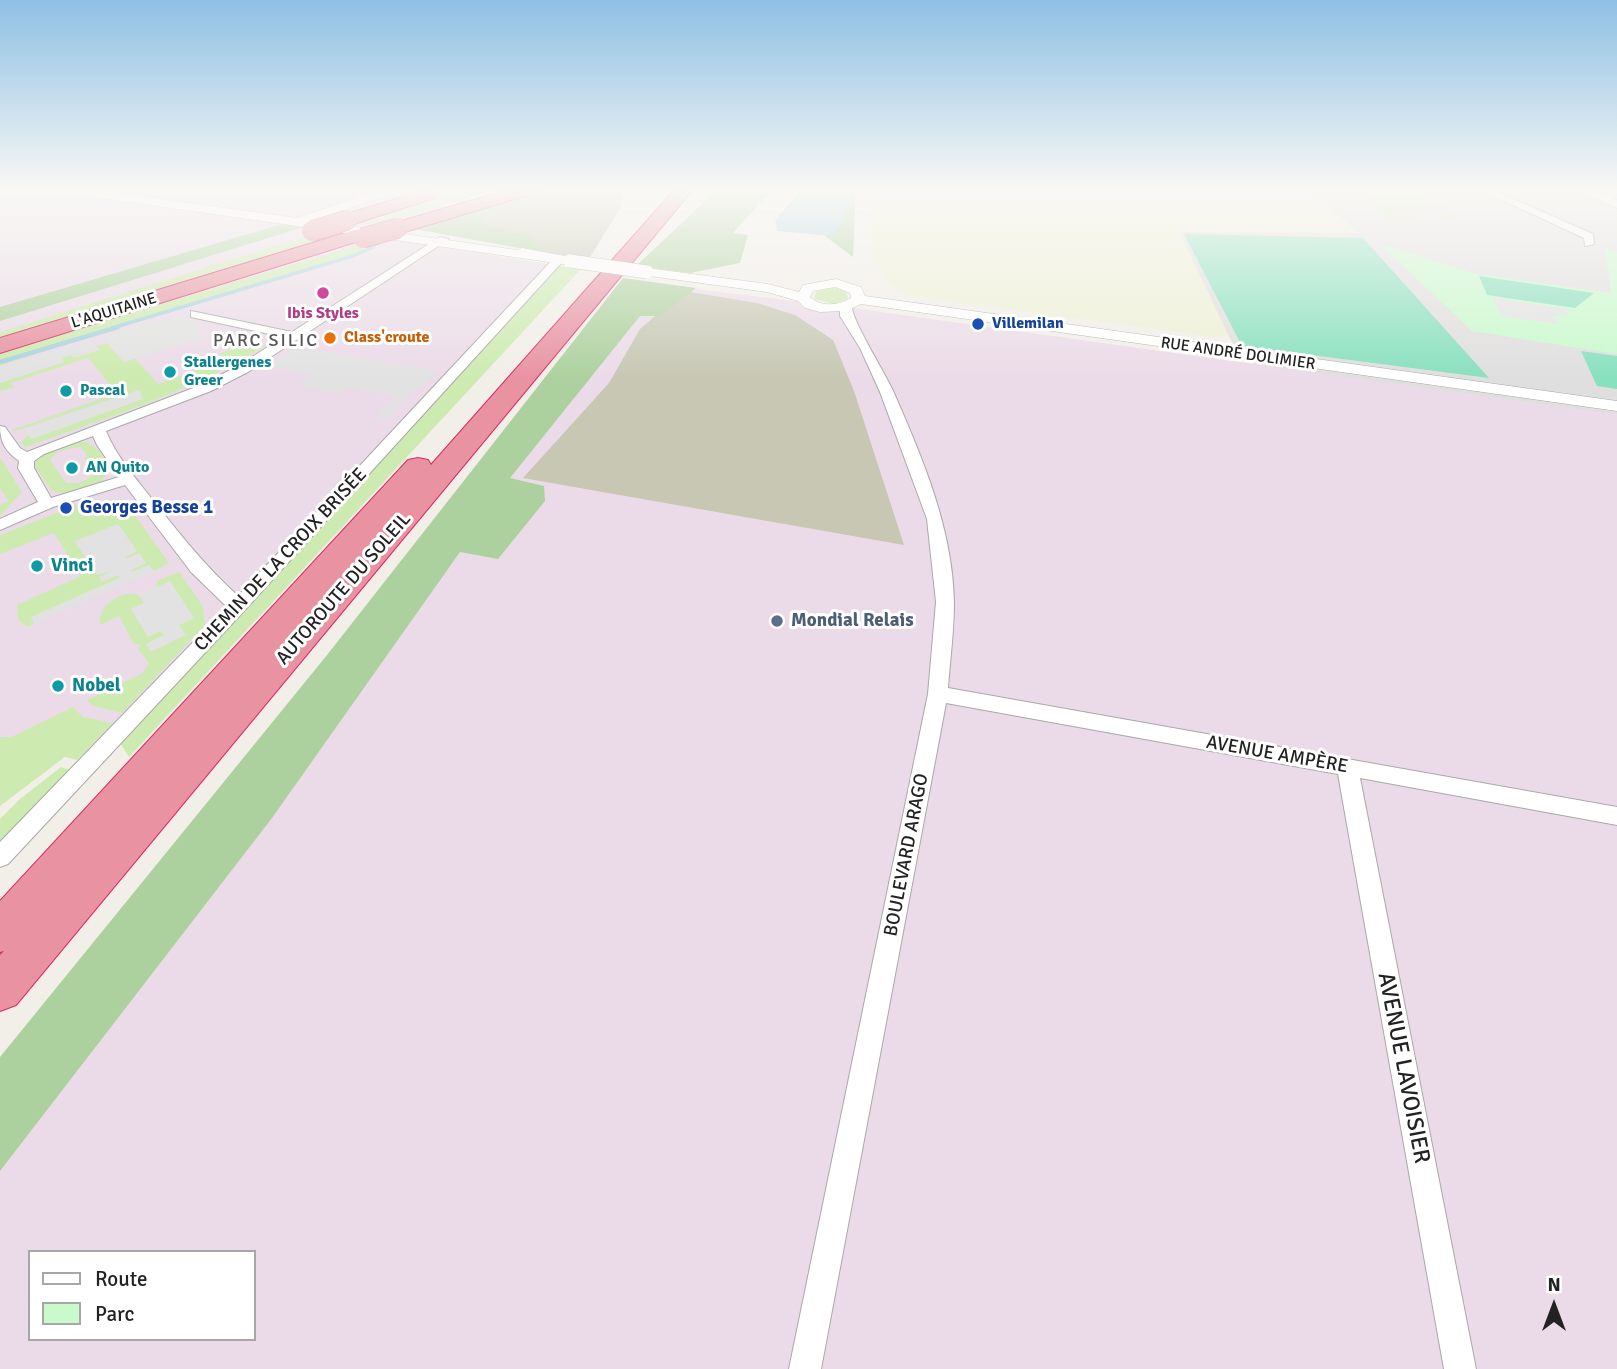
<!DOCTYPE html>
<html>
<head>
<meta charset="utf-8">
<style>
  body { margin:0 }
  #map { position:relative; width:1617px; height:1369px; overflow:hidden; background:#f2efe9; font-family:Signika,sans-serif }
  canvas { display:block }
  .legend { position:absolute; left:28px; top:1250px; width:228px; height:91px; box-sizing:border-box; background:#fff; border:2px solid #a7a7a7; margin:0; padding:9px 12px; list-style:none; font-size:21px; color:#222 }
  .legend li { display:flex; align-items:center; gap:14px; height:35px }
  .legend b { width:35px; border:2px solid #a7a7a7 }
  .north { position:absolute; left:1519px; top:1271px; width:70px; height:70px; -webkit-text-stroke:5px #fff; paint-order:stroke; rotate:0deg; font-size:19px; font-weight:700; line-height:28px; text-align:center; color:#222 }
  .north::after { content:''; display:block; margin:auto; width:24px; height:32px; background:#222; clip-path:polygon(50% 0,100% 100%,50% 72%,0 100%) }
</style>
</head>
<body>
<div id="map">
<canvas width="1617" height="1369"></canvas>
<ul class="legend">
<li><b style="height:9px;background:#fff"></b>Route</li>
<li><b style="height:19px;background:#c8facc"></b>Parc</li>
</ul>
<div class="north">N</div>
</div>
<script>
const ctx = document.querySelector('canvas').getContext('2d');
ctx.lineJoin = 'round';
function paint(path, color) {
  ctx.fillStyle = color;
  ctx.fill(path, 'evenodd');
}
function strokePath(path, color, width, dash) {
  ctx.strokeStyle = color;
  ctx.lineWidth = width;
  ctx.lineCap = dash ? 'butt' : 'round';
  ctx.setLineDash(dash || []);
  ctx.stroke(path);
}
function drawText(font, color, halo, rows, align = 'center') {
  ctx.font = font + ' Signika,sans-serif';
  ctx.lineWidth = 6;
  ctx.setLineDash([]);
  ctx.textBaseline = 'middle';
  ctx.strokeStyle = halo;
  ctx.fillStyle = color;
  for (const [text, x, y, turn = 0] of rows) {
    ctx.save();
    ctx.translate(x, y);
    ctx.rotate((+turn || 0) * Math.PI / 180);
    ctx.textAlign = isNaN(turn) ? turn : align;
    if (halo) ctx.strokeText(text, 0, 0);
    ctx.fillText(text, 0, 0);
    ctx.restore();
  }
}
const residential = new Path2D(`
  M 1304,188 L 1617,188 L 1617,415 L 1246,364 L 1228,335 L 1179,232 L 1357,232 Z`);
const industrial = new Path2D(`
  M 0,188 L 475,188 L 388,238 L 560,266 L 106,752 L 81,756 L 0,753 Z
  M 636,282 L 846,307 L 1617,415 L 1617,1369 L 0,1369 L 0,1092 ZM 30,1252 L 254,1252 L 254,1339 L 30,1339 Z`);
const construction = new Path2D(`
  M 577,188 L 623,188 L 621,207 L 589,259 L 541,252 L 481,222 L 483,217 Z
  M 684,291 L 757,303 L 795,315 L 833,340 L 854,391 L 904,545 L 523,478 L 609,383 L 640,329 Z`);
const farmland = new Path2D(`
  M 875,188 L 1304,188 L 1359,233 L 1179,232 L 1228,335 L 1213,337 L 909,296 L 890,285 L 873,260 L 869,224 Z`);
const grass = new Path2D(`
  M 465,188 L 499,188 L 377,225 L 355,222 Z
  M 1396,188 L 1402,188 L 1426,204 L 1450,210 L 1458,218 L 1446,218 L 1442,215 L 1452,214 L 1443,209 L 1392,210 L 1399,217 L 1409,217 L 1412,220 L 1387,218 L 1369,202 L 1375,195 Z
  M 327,230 L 345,234 L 0,339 L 0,332 Z
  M 375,240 L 374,247 L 339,261 L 92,335 L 0,366 L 0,352 Z
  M 560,266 L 581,269 L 129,757 L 118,740 Z
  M 831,287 L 846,291 L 848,299 L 834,304 L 814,299 L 816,291 Z
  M 252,342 L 266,345 C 191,392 109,417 26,447 L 20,443 L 29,434 L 32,439 L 142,399 L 140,395 L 142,393 L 139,390 L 15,431 L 12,430 L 117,393 L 88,358 L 11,383 L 14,388 L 0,391 L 0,383 L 64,362 L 61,358 L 71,355 L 74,358 L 99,350 L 97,346 L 107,343 L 124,362 L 135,358 L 158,384 L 226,360 L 220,353 Z
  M 85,442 C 96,445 108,460 109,471 C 99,489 71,496 52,491 L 35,467 L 36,461 C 47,448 68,442 85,442 ZM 80,447 L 87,454 L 85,458 L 94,474 L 80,483 L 66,483 L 50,460 L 58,451 Z
  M 0,457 L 22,492 L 0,516 L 0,505 L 8,501 L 0,488 Z
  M 89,500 L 124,500 L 169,563 L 154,571 L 149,565 L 132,572 L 130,569 L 145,563 L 124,557 L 137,551 L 118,524 L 75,541 L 97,575 L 111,569 L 113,571 L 99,577 L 119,575 L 120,578 L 31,617 L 34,624 L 27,627 L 18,619 L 17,605 L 81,576 L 54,533 L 0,554 L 0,535 Z
  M 179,572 L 203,606 L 205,625 L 122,713 L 93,706 L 87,700 L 143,673 L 149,663 L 138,649 L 141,644 L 134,644 L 119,616 L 100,625 C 97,605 121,589 139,595 L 144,603 L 131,609 L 148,636 L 162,630 L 165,635 L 151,652 L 179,625 L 194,618 L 170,581 L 157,587 L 156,585 L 158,580 Z
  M 73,707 L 83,717 L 113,723 L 77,760 L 65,757 L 0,806 L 0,737 L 11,737 Z
  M 61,767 L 73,771 L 0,846 L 0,819 L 20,799 Z`);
const forest = new Path2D(`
  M 547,188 L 577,188 L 483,217 L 481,222 L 532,238 L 541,252 L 414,229 Z
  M 719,188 L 774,188 L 733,233 L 748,235 L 740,263 L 690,273 L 636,266 Z
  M 842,188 L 856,188 L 853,257 L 825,236 L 840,203 Z
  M 282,224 L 304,227 L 0,321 L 0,307 Z
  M 623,278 L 696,288 L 660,316 L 640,316 L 510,478 L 544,486 L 545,501 L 498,559 L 460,552 L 272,818 L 0,1171 L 0,1057 L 327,655 Z`);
const park = new Path2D(`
  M 1380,244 L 1476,274 L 1611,293 L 1605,248 L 1617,253 L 1617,354 L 1472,331 Z`);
const pitch = new Path2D(`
  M 1184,234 L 1363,238 L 1489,378 L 1242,346 Z
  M 1479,276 L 1594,293 L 1575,308 L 1487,295 Z
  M 1581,351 L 1617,356 L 1617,389 L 1597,386 Z`);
const parking = new Path2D(`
  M 1492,297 L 1566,309 L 1569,315 L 1552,316 L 1559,324 L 1502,316 Z
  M 182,316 L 191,318 L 198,324 L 199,333 L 203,337 L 124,362 L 107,343 L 106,336 L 151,321 L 155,324 Z
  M 91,339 L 100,350 L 74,358 L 71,355 L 62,358 L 64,362 L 0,383 L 0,368 Z
  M 297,347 L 363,358 L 438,371 L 420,388 L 415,388 L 387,419 L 376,417 L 396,396 L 347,388 L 340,393 L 305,388 L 301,384 L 312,375 L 270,366 Z
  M 139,390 L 143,399 L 31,439 L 26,429 Z
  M 118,524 L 137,551 L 125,557 L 126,559 L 139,553 L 146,563 L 131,570 L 133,572 L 149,565 L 154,571 L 34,624 L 31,617 L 120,578 L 118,575 L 102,582 L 99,577 L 112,571 L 97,575 L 75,542 Z
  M 170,581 L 194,618 L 179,625 L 186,635 L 151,652 L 146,644 L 164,635 L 161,631 L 148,637 L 131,609 L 144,603 L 139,595 Z`);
const water = new Path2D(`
  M 803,188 L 848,188 L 851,193 L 845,218 L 832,236 L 777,231 L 775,220 Z`);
const streamFar1 = new Path2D(`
  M 112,328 L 353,256 L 374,247 L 374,241`);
const stream = new Path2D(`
  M 0,362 L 118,327`);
const minor = new Path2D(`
  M 1476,188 L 1488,188 L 1593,234 L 1594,244 L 1585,246 L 1584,238 Z
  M 1611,188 L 1617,188 L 1617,193 L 1611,200 L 1603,200 L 1602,198 Z
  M 440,237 L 449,239 L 248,372 L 211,391 L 106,431 C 116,456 135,477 151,498 C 179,533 205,566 238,596 L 554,258 L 564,260 L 244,611 L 8,864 L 0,867 L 0,842 L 227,607 L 191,572 L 125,485 L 53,507 L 0,530 L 0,519 L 38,502 L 18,468 L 19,461 C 5,451 0,442 0,426 L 5,427 L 20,448 L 27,452 L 201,385 L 238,366 L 283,337 L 191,317 L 191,311 L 292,332 ZM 93,436 L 97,445 L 119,477 L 51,498 L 34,468 L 34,461 L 44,454 Z
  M 846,303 L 852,307 C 852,321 886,374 894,393 C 923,459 953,530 954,603 C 954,631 950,660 948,688 L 1617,807 L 1617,825 L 1360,778 L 1476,1369 L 1444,1369 L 1338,774 L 946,703 L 821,1369 L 789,1369 L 928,694 L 936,602 L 927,519 L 880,392 L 860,348 L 840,316 L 840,307 Z`);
const tertiary = new Path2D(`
  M 53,188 L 81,188 L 297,218 L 387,188 L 403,188 L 401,190 L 314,221 L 517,250 L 522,248 L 570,257 L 577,261 L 570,265 L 59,192 Z
  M 1571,188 L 1586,188 L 1617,200 L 1617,208 Z
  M 647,268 L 768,284 L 799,292 L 803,285 L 836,279 L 861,287 L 865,296 L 1617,401 L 1617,411 L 861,304 L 846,311 L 820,312 L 805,308 L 798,301 L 767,292 L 642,275 L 642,269 ZM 835,287 L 850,293 L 851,298 C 840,305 821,308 810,297 L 813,291 Z`);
const motorway = new Path2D(`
  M 514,188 L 541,188 L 538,192 L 405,232 L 398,234 L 388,228 L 391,224 Z
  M 676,188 L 694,188 L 16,1005 L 0,1011 L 0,955 L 4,951 L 0,952 L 0,901 L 408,460 L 418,458 L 428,460 L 431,465 Z
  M 429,189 L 438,194 L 435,198 L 347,226 L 337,220 L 340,216 Z
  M 355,230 L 362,232 L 365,236 L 362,240 L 0,353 L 0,338 Z`);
const tertiaryBridge = new Path2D(`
  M 570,261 L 647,272`);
const motorwayBridge = new Path2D(`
  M 312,231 L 347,220
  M 363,238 L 398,228`);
const markers = [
  [323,293,7,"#d1479c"],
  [978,324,7,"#1a4fb4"],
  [330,338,7,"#e8710a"],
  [170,372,7,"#0f9aa8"],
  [66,391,7,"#0f9aa8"],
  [72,468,7,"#0f9aa8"],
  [66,508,7,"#1a4fb4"],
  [37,566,7,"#0f9aa8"],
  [777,621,7,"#5c6f8a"],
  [58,686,7,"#0f9aa8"]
];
const farStreetnames = [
  ["L'AQUITAINE",114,311,-17],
  ["RUE ANDRÉ DOLIMIER",1238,354,8]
];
const farHotelnames = [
  ["Ibis Styles",323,314]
];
const farTransitnames = [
  ["Villemilan",992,324]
];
const farFoodnames = [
  ["Class'croute",344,338]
];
const farCulturenames = [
  ["Stallergenes",184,363],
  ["Greer",184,381],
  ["Pascal",80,391],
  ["AN Quito",86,468]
];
const farNeighbourhoodnames = [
  ["PARC SILIC",266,341]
];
const transitNames = [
  ["Georges Besse 1",80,508]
];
const streetNames = [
  ["CHEMIN DE LA CROIX BRISÉE",281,560,-47],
  ["AUTOROUTE DU SOLEIL",344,589,-49],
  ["AVENUE AMPÈRE",1277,755,10],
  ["BOULEVARD ARAGO",907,855,-79]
];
const cultureNames = [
  ["Vinci",51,566],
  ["Nobel",72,686]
];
const serviceNames = [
  ["Mondial Relais",791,621]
];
const nearStreetnames = [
  ["AVENUE LAVOISIER",1403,1068,79]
];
paint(residential, '#e0dfdf');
paint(industrial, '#ebdbe8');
paint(construction, '#c7c7b4');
paint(farmland, '#eef0d5');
paint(grass, '#cdebb0');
paint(forest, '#add19e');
paint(park, '#c8facc');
paint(pitch, '#88e0be');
paint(parking, '#e2e2e2');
paint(water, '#aad3df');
strokePath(streamFar1, '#aad3df', 3.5);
strokePath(stream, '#aad3df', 4.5);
strokePath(minor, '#a9a9a9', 2);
strokePath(tertiary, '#a9a9a9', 1);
strokePath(motorway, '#dc2a67', 2);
paint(minor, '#fff');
paint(tertiary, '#fff');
paint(motorway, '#e892a2');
strokePath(tertiaryBridge, '#a9a9a9', 14, []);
strokePath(motorwayBridge, '#dc2a67', 21, []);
strokePath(tertiaryBridge, '#fff', 13);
strokePath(motorwayBridge, '#e892a2', 20);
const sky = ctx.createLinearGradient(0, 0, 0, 379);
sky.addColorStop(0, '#8fc0e4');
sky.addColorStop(0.5, '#f9f8f5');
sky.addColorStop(1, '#f9f8f500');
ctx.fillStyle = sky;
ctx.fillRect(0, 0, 1617, 379);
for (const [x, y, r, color] of markers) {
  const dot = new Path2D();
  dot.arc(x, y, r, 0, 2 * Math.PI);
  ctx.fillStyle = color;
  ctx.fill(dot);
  strokePath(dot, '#fff', 2.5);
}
drawText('16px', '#222', '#fff', farStreetnames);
drawText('bold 16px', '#b23c85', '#fff', farHotelnames);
drawText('bold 16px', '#164399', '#fff', farTransitnames, 'left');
drawText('bold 16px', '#c56008', '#fff', farFoodnames, 'left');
drawText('bold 16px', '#0d838f', '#fff', farCulturenames, 'left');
ctx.letterSpacing = '2px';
drawText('18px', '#555', '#fff', farNeighbourhoodnames);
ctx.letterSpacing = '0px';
drawText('bold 19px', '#164399', '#fff', transitNames, 'left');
drawText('19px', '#222', '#fff', streetNames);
drawText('bold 19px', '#0d838f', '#fff', cultureNames, 'left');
drawText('bold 19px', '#4e5e75', '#fff', serviceNames, 'left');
drawText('23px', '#222', '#fff', nearStreetnames);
</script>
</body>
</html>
